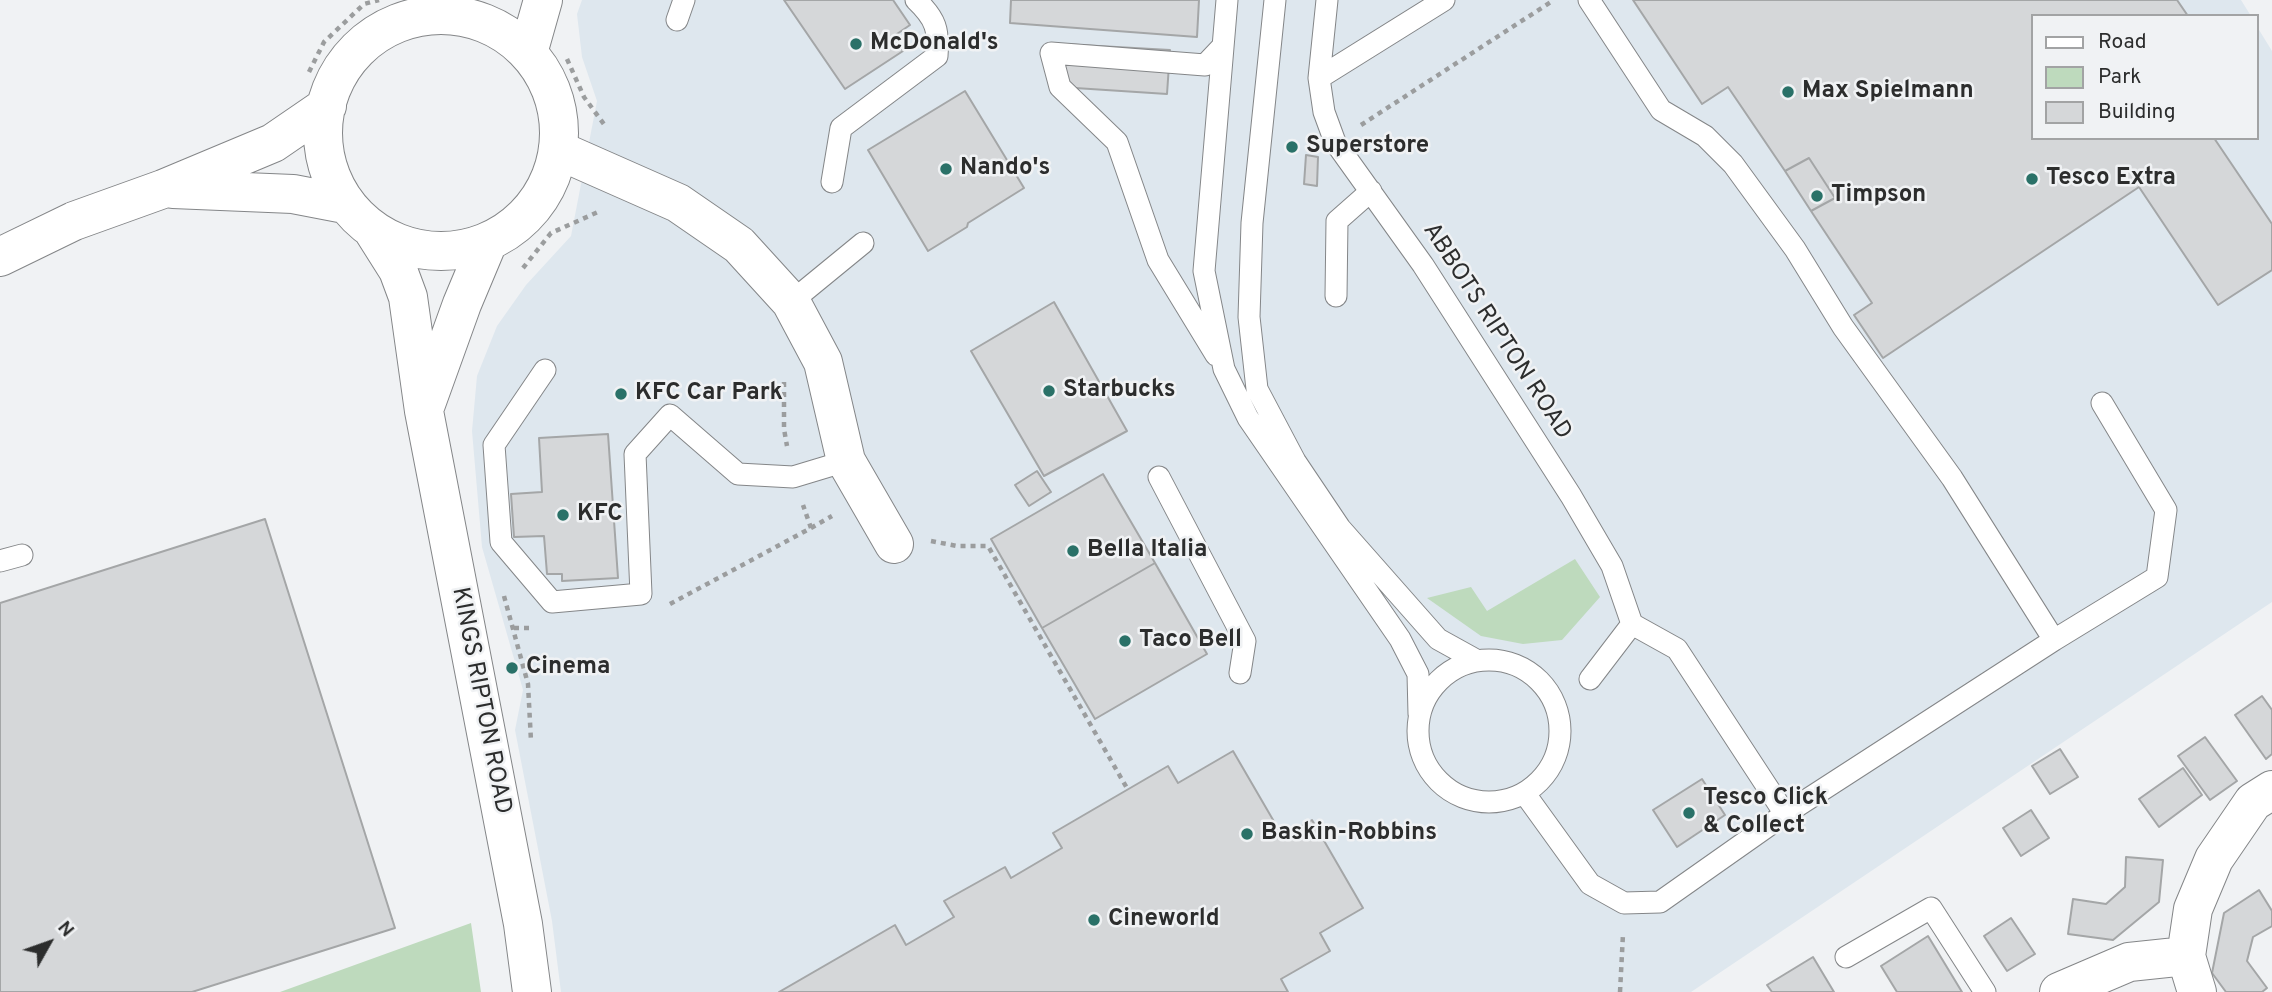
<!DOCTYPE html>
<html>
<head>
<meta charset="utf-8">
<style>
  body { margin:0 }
  #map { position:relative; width:2272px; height:992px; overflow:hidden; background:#f0f2f4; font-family:Overpass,sans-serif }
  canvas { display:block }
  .legend { position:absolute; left:2031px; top:14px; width:228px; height:126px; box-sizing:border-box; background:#f0f2f4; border:2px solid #a2a3a4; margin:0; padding:9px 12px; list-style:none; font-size:21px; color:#2c2d2d }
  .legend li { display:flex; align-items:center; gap:14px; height:35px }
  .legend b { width:35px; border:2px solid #a2a3a4 }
  .north { position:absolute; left:14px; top:908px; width:70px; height:70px; -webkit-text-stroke:5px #f0f2f4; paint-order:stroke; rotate:50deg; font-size:19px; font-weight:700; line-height:28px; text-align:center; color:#2c2d2d }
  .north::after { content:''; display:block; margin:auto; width:24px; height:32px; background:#2c2d2d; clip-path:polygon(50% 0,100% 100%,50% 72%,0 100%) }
</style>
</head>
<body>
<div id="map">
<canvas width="2272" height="992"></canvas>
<ul class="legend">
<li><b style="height:9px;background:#fff"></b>Road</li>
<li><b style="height:19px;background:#bedabd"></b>Park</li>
<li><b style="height:19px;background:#d5d7d9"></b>Building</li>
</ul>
<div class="north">N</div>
</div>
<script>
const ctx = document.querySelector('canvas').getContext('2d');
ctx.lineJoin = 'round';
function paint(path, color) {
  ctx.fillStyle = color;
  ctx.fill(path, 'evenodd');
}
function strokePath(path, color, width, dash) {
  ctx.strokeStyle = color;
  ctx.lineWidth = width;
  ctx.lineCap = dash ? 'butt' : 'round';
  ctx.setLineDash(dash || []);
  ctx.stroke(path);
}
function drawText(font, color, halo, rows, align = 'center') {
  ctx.font = font + ' Overpass,sans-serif';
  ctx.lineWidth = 5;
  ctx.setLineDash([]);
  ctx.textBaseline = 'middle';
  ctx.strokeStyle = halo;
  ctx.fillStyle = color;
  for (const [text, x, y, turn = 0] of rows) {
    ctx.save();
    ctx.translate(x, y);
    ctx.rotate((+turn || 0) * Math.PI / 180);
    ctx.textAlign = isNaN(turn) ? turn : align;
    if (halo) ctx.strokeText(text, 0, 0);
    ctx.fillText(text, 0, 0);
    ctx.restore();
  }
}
const built = new Path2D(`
  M 582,0 L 2241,0 L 2251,16 L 2032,16 L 2032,138 L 2256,138 L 2256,25 L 2272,51 L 2272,602 L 1691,992 L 561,992 L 552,921 L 515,730 L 523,690 L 482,547 L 472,431 L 477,376 L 497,326 L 526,285 L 571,236 L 597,101 L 582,57 L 577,14 Z`);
const green = new Path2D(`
  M 1575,559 L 1600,597 L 1562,640 L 1523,644 L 1481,636 L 1427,598 L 1471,587 L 1487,611 Z
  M 471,923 L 481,992 L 280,992 Z`);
const building = new Path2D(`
  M 784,0 L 893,0 L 910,25 L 894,36 L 903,51 L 845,89 Z
  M 1011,0 L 1199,0 L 1197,37 L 1010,23 Z
  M 1633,0 L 2177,0 L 2188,16 L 2032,16 L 2032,138 L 2214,138 L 2272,224 L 2272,270 L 2218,305 L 2139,187 L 1883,358 L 1854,315 L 1872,303 L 1811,211 L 1835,198 L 1809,158 L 1785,171 L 1728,87 L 1702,104 Z
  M 1063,44 L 1170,50 L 1167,94 L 1060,87 Z
  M 965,91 L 1024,188 L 968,223 L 967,227 L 928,251 L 868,150 Z
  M 1306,155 L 1318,157 L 1317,186 L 1304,184 Z
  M 1809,158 L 1835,198 L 1811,211 L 1785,171 Z
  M 1054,302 L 1127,431 L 1044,476 L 971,351 Z
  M 608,434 L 618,578 L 562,581 L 562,574 L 547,574 L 544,536 L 514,537 L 511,494 L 542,492 L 539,438 Z
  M 1037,471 L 1051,492 L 1029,506 L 1015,485 Z
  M 1103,474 L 1155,563 L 1042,628 L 991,539 Z
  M 265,519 L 395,928 L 192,992 L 0,992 L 0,603 Z
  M 1155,563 L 1207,654 L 1095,719 L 1042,628 Z
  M 2262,696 L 2272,710 L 2272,754 L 2266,759 L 2235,715 Z
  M 2205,737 L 2237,781 L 2210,800 L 2178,756 Z
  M 2060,749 L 2078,777 L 2050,794 L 2032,766 Z
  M 1233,751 L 1283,837 L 1312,820 L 1363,908 L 1320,933 L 1330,951 L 1281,979 L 1288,992 L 779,992 L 895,925 L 906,945 L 954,917 L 944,901 L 1005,867 L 1011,878 L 1062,848 L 1053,833 L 1168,766 L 1178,783 Z
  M 2183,768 L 2202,795 L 2159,827 L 2139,799 Z
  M 1702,779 L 1725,815 L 1677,847 L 1653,810 Z
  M 2031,810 L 2049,838 L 2021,856 L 2003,828 Z
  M 2126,857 L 2163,860 L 2159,902 L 2113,940 L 2068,934 L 2073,899 L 2106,904 L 2125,887 Z
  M 2259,890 L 2272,911 L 2272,926 L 2253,937 L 2247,961 L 2267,988 L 2262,992 L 2226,992 L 2212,973 L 2224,913 Z
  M 2011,918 L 2035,954 L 2007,971 L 1984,936 Z
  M 1928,936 L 1962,992 L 1897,992 L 1881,966 Z
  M 1813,957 L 1834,992 L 1772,992 L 1767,985 Z`);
const path = new Path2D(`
  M 567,59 L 584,97 L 606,127
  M 309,72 L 324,42 L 364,4 L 379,0
  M 1361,125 L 1554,0
  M 523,268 L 551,233 L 598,212
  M 784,382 L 784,429 L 787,446
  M 811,528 L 832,516
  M 931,541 L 957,546 L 988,546 L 1128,790
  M 504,596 L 528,684 L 531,741
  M 670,604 L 811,528 L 803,505
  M 514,628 L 534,628
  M 1620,992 L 1623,934`);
const service = new Path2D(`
  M 1227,0 L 1204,271 L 1224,369 L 1248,418 L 1400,639 L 1418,674 L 1419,714
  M 1275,0 L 1252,223 L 1249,317 L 1257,389 L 1295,461 L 1340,528 L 1438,639 L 1476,660
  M 1327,0 L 1319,78 L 1324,112 L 1335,142 L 1423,265 L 1571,496 L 1612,566 L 1632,624 L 1590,679
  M 1589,0 L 1661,110 L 1705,136 L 1733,164 L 1795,249 L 1843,327 L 1952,478 L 2054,640 L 1785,814 L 1677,649 L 1632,624
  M 677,20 L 684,0
  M 1319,78 L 1444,0
  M 832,182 L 841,128 L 937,56 C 939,30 936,19 916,0
  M 1336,296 L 1337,221 L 1371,191
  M 791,302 L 863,243
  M 1216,355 L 1158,260 L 1117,142 L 1060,87 L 1051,53 L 1205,65 L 1223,46
  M 545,370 L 494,445 L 501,542 L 552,602 L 641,594 L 635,454 L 670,415 L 738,474 L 793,477 L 846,461
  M 1159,477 L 1245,641 L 1240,673
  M 0,561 L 22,555
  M 2054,640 L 2157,577 L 2166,510 L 2102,403
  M1418 731a71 71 0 1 1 142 0a71 71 0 1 1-142 0Z
  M 1525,794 L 1590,884 L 1624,903 L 1660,902 L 1785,814
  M 1846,957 L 1931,908 L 1985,992`);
const minor = new Path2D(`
  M 558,150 L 678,203 L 739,245 L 791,302 L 823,362 L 846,461 L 894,544
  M 2059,992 L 2129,962 L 2186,956
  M 2197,992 L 2186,956 L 2193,909 L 2214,859 L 2253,802 L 2272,790`);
const tertiary = new Path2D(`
  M323 133a118 118 0 1 1 236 0a118 118 0 1 1-236 0Z
  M 528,53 L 543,0
  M 173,189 L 293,194 L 345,204
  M 374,232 L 398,270 L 408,297 L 424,411 L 523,924 L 532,992
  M 0,257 L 74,221 L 163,189 L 273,143 L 327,106
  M 426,404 L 462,304 L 488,242`);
const markers = [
  [856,44,7,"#2a7168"],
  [1788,92,7,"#2a7168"],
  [1292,147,7,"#2a7168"],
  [946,169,7,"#2a7168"],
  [2032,179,7,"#2a7168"],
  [1817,196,7,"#2a7168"],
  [1049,391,7,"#2a7168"],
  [621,394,7,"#2a7168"],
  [563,515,7,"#2a7168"],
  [1073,551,7,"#2a7168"],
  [1125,641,7,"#2a7168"],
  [512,668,7,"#2a7168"],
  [1689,813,7,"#2a7168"],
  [1247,834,7,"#2a7168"],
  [1094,920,7,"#2a7168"]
];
const poiNames = [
  ["McDonald's",870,44],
  ["Max Spielmann",1802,92],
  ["Superstore",1306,147],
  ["Nando's",960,169],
  ["Tesco Extra",2046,179],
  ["Timpson",1831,196],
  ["Starbucks",1063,391],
  ["KFC Car Park",635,394],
  ["KFC",577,515],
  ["Bella Italia",1087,551],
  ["Taco Bell",1139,641],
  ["Cinema",526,668],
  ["Tesco Click",1703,799],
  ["& Collect",1703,827],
  ["Baskin-Robbins",1261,834],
  ["Cineworld",1108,920]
];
const streetNames = [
  ["ABBOTS RIPTON ROAD",1496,332,57],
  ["KINGS RIPTON ROAD",480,701,79]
];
paint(built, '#dee7ee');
paint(green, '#bedabd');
paint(building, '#d5d7d9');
strokePath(building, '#a4a6a7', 2);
strokePath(service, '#848688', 23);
strokePath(minor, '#848688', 40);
strokePath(tertiary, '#848688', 40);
strokePath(path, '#9b9d9e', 4.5, [5, 5]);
strokePath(service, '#fff', 21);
strokePath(minor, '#fff', 38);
strokePath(tertiary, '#fff', 38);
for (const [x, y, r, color] of markers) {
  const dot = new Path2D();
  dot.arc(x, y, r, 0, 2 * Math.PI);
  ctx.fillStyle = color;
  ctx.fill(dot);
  strokePath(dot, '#f0f2f4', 2.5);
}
drawText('bold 24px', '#2c2d2d', '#f0f2f4', poiNames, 'left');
drawText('24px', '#2c2d2d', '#f0f2f4', streetNames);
</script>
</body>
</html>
